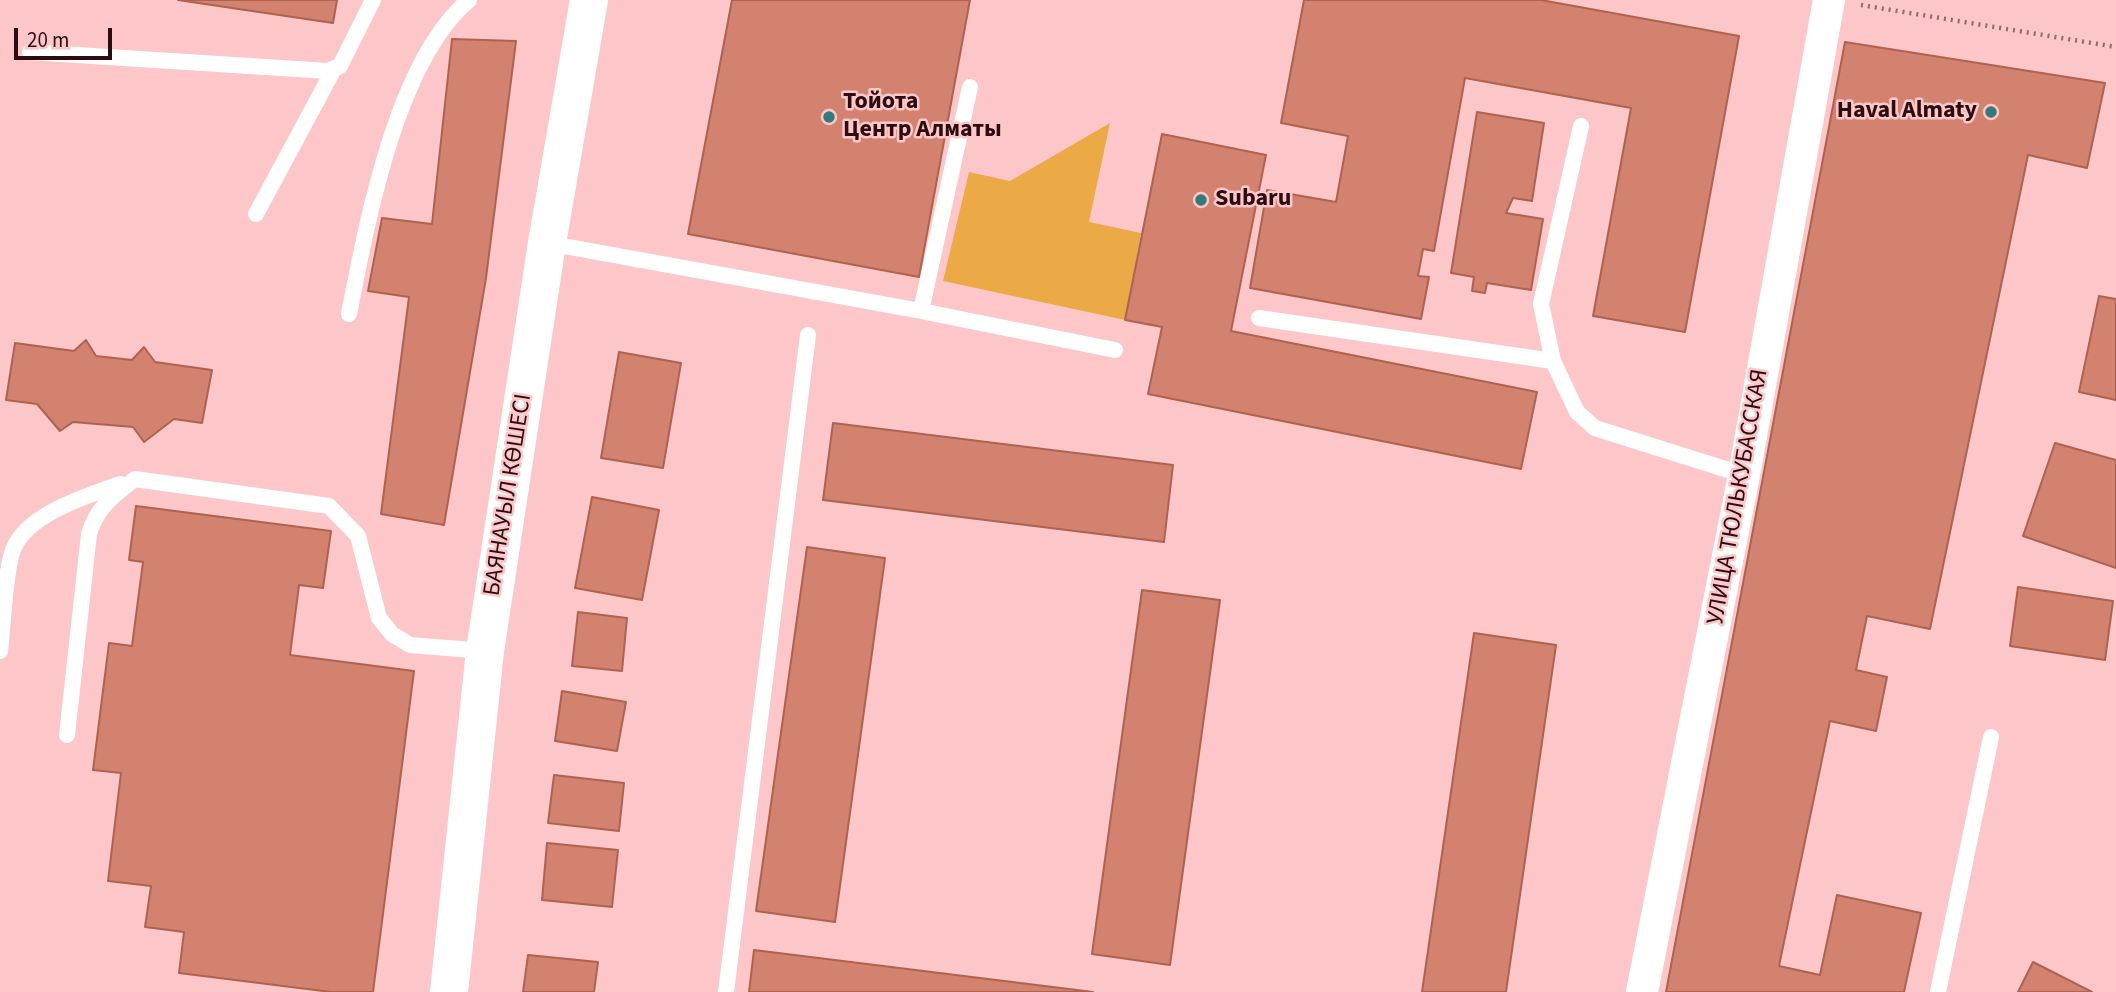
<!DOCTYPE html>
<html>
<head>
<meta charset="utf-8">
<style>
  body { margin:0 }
  #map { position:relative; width:2116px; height:992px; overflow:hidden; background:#fdc7ca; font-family:"Source Sans 3",sans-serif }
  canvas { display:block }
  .scale { position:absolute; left:14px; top:28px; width:98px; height:32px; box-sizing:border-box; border:4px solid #2b0c10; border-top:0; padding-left:9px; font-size:21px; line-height:24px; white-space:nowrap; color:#2b0c10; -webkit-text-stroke:5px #fdc7ca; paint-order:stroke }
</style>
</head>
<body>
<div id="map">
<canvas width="2116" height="992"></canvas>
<div class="scale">20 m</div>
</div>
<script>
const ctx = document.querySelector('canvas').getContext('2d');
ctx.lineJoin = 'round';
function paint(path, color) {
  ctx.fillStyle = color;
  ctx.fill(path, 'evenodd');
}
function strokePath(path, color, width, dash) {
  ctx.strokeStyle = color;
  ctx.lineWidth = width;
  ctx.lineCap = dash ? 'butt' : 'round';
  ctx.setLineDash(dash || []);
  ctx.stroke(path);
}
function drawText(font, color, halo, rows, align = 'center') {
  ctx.font = font + ' "Source Sans 3",sans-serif';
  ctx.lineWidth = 5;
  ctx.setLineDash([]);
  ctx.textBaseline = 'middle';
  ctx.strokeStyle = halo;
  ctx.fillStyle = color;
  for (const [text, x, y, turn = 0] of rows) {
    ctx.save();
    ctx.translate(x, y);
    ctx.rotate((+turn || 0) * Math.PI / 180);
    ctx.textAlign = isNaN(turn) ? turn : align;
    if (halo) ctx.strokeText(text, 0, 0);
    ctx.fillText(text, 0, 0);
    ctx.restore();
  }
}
const green = new Path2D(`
  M 1110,123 L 1089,222 L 1141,233 L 1125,320 L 943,281 L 969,172 L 1010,181 Z`);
const building = new Path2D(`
  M 178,0 L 337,0 L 333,23 Z
  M 732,0 L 970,0 L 919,277 L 688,234 Z
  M 1304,0 L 1541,0 L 1739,36 L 1685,332 L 1593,316 L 1631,108 L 1465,78 L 1434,251 L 1423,249 L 1418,276 L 1429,277 L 1421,319 L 1250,288 L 1267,190 L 1336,202 L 1348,136 L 1281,123 Z
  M 452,39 L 516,41 L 486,278 L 444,525 L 381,514 L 409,297 L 368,291 L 382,218 L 432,224 Z
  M 1845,42 L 2105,83 L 2087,168 L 2028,155 L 1930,629 L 1867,616 L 1856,670 L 1887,677 L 1876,731 L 1830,721 L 1779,966 L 1820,975 L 1837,895 L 1921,913 L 1904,992 L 1666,992 Z
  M 1477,112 L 1544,123 L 1532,201 L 1513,198 L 1506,213 L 1543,219 L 1531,290 L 1487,283 L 1485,293 L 1472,291 L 1474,277 L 1451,273 Z
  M 1162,134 L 1266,155 L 1231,331 L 1537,392 L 1521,469 L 1148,394 L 1162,327 L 1125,320 Z
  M 2099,296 L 2116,299 L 2116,400 L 2079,392 Z
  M 86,340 L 96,356 L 132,360 L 144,347 L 155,362 L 212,370 L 202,423 L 174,419 L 144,442 L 133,427 L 73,422 L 60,431 L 37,404 L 6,400 L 15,343 L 74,351 Z
  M 619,352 L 681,363 L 663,468 L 601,458 Z
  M 833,423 L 1173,465 L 1164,542 L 823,500 Z
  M 2055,443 L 2116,460 L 2116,568 L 2023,536 Z
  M 592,497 L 659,510 L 642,600 L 575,588 Z
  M 136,506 L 331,531 L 323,588 L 299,585 L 290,655 L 414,671 L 373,992 L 331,992 L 179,973 L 184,932 L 145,927 L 151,886 L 108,881 L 121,773 L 93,770 L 109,643 L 132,646 L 143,562 L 129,560 Z
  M 807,547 L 885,558 L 835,922 L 756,911 Z
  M 2018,587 L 2113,601 L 2105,660 L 2010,646 Z
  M 1142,590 L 1220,600 L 1170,965 L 1092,954 Z
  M 578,612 L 627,618 L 622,671 L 572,666 Z
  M 1474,633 L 1556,645 L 1506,992 L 1422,992 Z
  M 562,691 L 626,702 L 617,751 L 555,741 Z
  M 554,775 L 624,783 L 619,831 L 548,823 Z
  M 547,843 L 618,850 L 612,907 L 542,900 Z
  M 754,950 L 1093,992 L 749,992 Z
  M 528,955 L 598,962 L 594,992 L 523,992 Z
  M 2033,962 L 2092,992 L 2018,992 Z`);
const path = new Path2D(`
  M 1861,5 L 2116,47`);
const lane = new Path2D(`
  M 30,52 L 328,71 L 340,66 L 373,0
  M 1581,126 L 1541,304 L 1553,361 L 1577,412 L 1595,428 L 1744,475
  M 256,214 L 334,69
  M 547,243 L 921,311 L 1115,350
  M 921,311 L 970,87
  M 349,314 C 367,223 396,61 469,0
  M 1259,318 L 1553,361
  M 0,651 C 3,626 5,571 13,550 C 26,514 87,496 120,484
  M 67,735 L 89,534 C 97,507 114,495 135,479 L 329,506 L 358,536 L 379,618 L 392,634 L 410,645 L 485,651
  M 726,992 L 808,335
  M 1938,992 L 1991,737`);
const street = new Path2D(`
  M 1642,992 L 1744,475 L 1829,0`);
const secondary = new Path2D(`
  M 449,992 L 485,651 L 547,243 L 589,0`);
const markers = [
  [1991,112,7,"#327b7a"],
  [829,117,7,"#327b7a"],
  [1201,200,7,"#327b7a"]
];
const poiNames = [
  ["Тойота",843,103],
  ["Центр Алматы",843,131],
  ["Haval Almaty",1977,112,"right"],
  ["Subaru",1215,200]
];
const streetNames = [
  ["БАЯНАУЫЛ КӨШЕСІ",509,495,-81],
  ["УЛИЦА ТЮЛЬКУБАССКАЯ",1739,497,-80]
];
paint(green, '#ecaa47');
paint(building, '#d2826f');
strokePath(building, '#ae624f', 2);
strokePath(path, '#93686c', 4.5, [2, 5]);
strokePath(lane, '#fff', 16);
strokePath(street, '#fff', 32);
strokePath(secondary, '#fff', 38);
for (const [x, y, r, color] of markers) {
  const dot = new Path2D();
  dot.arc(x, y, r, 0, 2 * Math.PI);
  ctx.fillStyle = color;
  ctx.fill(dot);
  strokePath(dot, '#fdc7ca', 2.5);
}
drawText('bold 24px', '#2b0c10', '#fdc7ca', poiNames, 'left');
drawText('24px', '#2b0c10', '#fdc7ca', streetNames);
</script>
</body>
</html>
